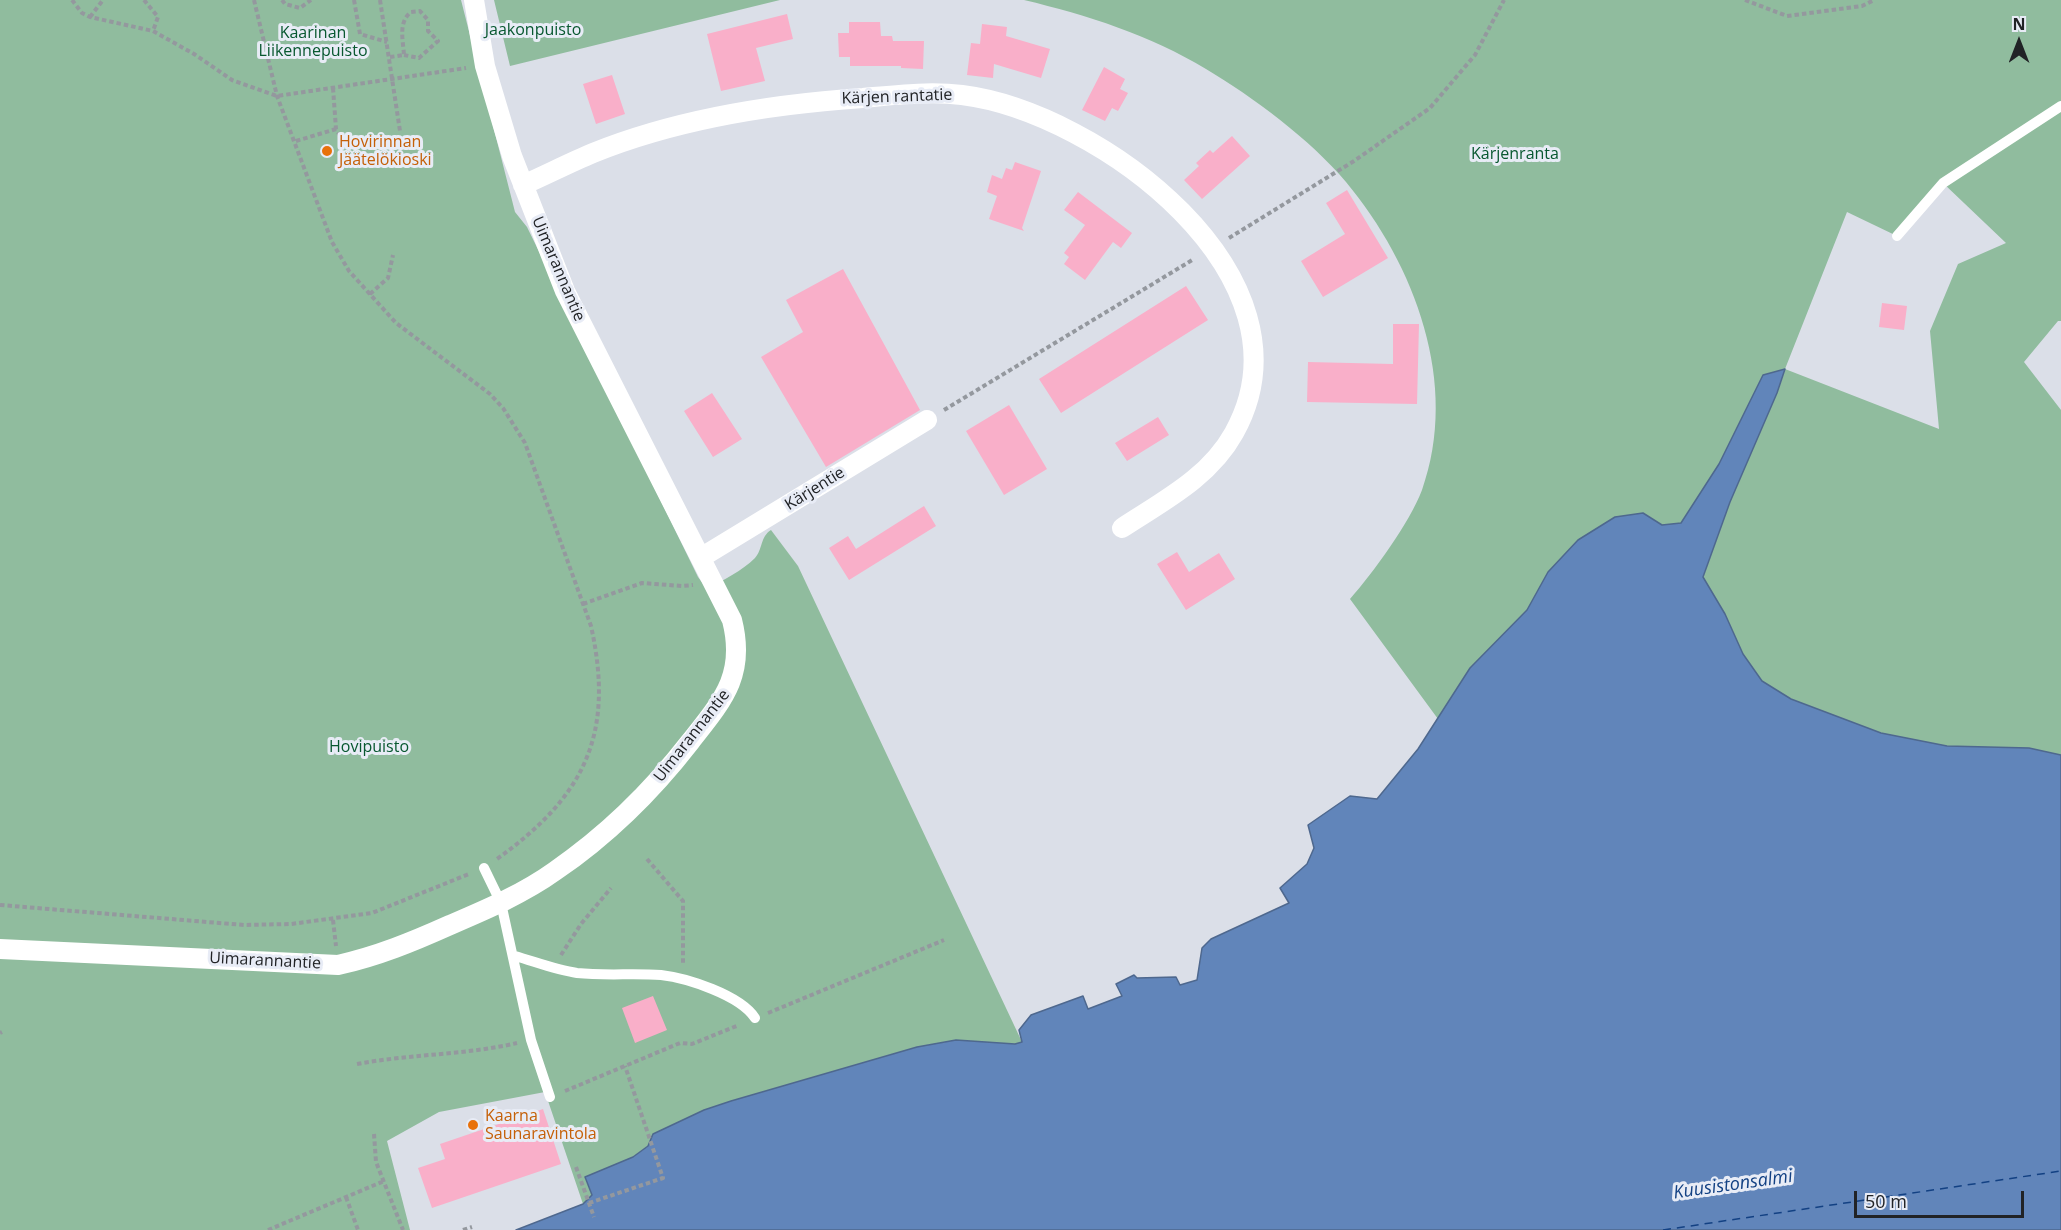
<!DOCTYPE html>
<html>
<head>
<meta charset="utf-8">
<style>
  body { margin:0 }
  #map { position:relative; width:2061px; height:1230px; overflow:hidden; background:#dbdfe8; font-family:"Open Sans",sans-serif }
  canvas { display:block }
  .north { position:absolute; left:1989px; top:12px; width:60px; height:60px; -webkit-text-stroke:4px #e8ecf6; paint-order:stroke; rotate:0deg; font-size:16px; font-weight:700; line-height:24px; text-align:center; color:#212326 }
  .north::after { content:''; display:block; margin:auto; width:21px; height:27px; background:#212326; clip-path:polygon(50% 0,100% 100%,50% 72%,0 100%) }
  .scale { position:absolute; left:1854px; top:1191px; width:170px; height:27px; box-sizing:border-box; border:3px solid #212326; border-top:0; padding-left:8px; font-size:18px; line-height:21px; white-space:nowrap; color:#212326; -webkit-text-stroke:4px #e8ecf6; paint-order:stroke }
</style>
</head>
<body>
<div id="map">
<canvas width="2061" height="1230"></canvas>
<div class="north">N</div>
<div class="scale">50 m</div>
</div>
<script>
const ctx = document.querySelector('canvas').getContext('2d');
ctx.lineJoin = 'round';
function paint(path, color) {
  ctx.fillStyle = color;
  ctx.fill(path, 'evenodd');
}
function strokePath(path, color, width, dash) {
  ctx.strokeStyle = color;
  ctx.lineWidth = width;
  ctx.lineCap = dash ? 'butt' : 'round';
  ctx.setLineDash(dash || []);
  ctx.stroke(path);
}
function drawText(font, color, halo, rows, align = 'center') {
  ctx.font = font + ' "Open Sans",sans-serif';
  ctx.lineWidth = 6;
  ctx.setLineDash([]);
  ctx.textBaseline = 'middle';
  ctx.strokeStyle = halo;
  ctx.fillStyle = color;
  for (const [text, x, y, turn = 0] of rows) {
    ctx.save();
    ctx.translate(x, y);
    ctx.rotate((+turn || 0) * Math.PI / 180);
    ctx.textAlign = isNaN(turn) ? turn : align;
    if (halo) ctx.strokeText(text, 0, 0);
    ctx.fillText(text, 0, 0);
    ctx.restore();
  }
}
const green = new Path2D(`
  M 0,0 L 461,0 L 515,212 L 527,227 L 698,577 L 707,589 C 723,580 742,571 755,558 C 763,549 760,537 771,530 L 798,566 L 1022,1042 L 1015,1044 L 956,1040 L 917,1047 L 731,1101 L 704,1110 L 653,1134 L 648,1146 L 633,1157 L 585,1178 L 592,1195 L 583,1204 L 545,1092 L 439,1112 L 387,1141 L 410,1230 L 0,1230 Z
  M 494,0 L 780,0 L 510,66 Z
  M 1024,0 L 2061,0 L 2061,321 L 2058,321 L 2024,362 L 2061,410 L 2061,878 L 1838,874 L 1703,577 L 1730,502 L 1777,393 L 1763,375 L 1719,464 L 1695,502 L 1651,621 L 1428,734 L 1438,719 L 1350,599 C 1373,573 1410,522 1422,490 C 1460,384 1415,265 1346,182 C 1311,140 1253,97 1206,69 C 1150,35 1087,15 1024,0 ZM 1943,183 L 2006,243 L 1958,264 L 1930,331 L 1939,429 L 1785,369 L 1847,212 L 1897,236 Z`);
const water = new Path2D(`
  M 1785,369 L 1777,393 L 1730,502 L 1703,577 L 1725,614 L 1743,654 L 1762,681 L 1791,699 L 1881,733 L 1947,746 L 2029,748 L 2061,755 L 2061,1230 L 516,1230 L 583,1204 L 592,1195 L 585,1177 L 633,1157 L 648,1146 L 653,1134 L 704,1110 L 731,1101 L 917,1047 L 956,1040 L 1015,1044 L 1022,1042 L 1019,1030 L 1031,1015 L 1083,996 L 1088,1009 L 1122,996 L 1116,984 L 1134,975 L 1137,978 L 1176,977 L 1180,985 L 1197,980 L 1202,948 L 1211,939 L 1289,903 L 1280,888 L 1307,864 L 1314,848 L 1308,825 L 1350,796 L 1377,799 L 1418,749 L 1470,668 L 1527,610 L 1548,572 L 1578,540 L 1615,517 L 1643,513 L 1662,525 L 1681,523 L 1719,464 L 1763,375 Z`);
const ferry = new Path2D(`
  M 1663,1230 L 2061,1171`);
const building = new Path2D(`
  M 787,14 L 793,39 L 756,48 L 765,81 L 721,91 L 707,34 Z
  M 849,22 L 880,22 L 881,36 L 892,36 L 893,41 L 924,41 L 923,69 L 901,68 L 901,66 L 850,66 L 850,57 L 839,57 L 838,33 L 849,33 Z
  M 982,24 L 1007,27 L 1006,36 L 1050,49 L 1041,78 L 994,64 L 993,78 L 967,75 L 971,43 L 980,44 Z
  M 1104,67 L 1125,79 L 1120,89 L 1128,93 L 1118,111 L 1112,108 L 1105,121 L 1082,110 Z
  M 612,75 L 625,114 L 596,124 L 583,84 Z
  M 1232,136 L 1250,156 L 1202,199 L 1184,180 L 1199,166 L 1196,163 L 1210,150 L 1213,153 Z
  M 1015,162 L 1041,171 L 1022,228 L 1024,231 L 989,219 L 997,196 L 987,192 L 992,175 L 1002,179 L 1006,168 L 1012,170 Z
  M 1347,190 L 1388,258 L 1323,297 L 1301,261 L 1345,234 L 1326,203 Z
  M 1078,192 L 1132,233 L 1121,248 L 1113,242 L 1085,280 L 1064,264 L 1069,257 L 1064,253 L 1085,225 L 1064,210 Z
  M 843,269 L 920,410 L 826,467 L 761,357 L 803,332 L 786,300 Z
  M 1186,286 L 1208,320 L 1061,413 L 1039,379 Z
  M 1882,303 L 1907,306 L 1904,330 L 1879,327 Z
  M 1393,324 L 1419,324 L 1417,404 L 1307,402 L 1308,362 L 1393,364 Z
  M 712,393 L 742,439 L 713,457 L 684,411 Z
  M 1009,405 L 1047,469 L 1004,495 L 966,431 Z
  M 1158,417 L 1169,435 L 1127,461 L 1115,443 Z
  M 924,506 L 936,526 L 849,580 L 829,548 L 848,536 L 856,549 Z
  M 1177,552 L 1189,572 L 1219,553 L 1235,579 L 1186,610 L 1157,564 Z
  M 653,996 L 667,1030 L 635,1043 L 622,1008 Z
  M 543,1109 L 561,1164 L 432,1208 L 418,1168 L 445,1159 L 440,1144 Z`);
const path = new Path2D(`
  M 72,0 L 82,13 L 90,17 L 153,31 L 194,54 L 232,80 L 277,96 L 466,68
  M 144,0 L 158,17 L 153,31
  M 254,0 L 277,96 L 332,242 L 349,271 L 396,323 L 490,394 L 503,408 L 525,443 L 591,626 C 615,734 585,796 497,859
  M 282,0 L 285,4 L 300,8 L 311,0
  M 354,0 L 360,34 L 387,42
  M 380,0 L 400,131
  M 1745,0 L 1787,16 L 1862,6 L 1874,0
  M 90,17 L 103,0
  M 390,57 L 404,55 C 403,40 398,22 411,12 L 420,11 L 428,20 L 428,31 L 438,41 L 419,58 L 404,55
  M 333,88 L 336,129 L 344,143
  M 296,141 L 336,129
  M 1229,238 L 1354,161 L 1430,108 L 1475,55 L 1504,0
  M 370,294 L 388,278 L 393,255
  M 944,410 L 1194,259
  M 583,604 L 642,583 L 682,586 L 693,585
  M 647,859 L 683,901 L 683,965
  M 0,905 L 244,925 L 291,924 L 372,913 L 469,874
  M 333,920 L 336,946
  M 561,955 L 581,924 L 611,888
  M 768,1013 L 944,940
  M 0,1033 L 2,1032
  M 357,1064 C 410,1054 466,1055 517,1043
  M 565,1091 L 680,1043 L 692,1044 L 739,1025
  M 374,1134 L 376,1162 L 403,1230
  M 576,1167 L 594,1217
  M 346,1197 L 358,1230
  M 589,1203 L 663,1178 L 625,1066
  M 268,1230 L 384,1181
  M 463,1230 L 472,1227`);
const service = new Path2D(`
  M 1897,236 L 1943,183 L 2061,106
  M 484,868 L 501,903 L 531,1040 L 550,1097
  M 515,956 C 536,962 556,970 577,973 C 605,976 633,973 661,975 C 687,978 740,995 755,1018`);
const minor = new Path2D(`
  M 523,185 C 546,175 569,163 593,153 C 677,119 773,104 863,98 C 896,95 930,91 962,95 C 1098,112 1321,277 1234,433 C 1209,478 1163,501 1122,528
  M 702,557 L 927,420
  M 0,949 L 338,965 C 378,956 412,942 450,925 C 485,910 523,894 555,871 C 606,836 652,791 690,742 C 723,700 746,675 732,620 L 565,291 L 512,156 L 485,66 L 474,0`);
const markers = [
  [327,151,6,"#e8710a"],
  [473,1125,6,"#e8710a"]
];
const parkNames = [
  ["Jaakonpuisto",533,30],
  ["Kaarinan",313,33],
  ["Liikennepuisto",313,51],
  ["Kärjenranta",1515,154],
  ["Hovipuisto",369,747]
];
const streetNames = [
  ["Kärjen rantatie",897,97,-2],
  ["Uimarannantie",558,269,67],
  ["Kärjentie",815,489,-32],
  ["Uimarannantie",692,736,-52],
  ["Uimarannantie",265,961,3]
];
const foodNames = [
  ["Hovirinnan",339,142],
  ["Jäätelökioski",339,160],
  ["Kaarna",485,1116],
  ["Saunaravintola",485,1134]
];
const waterNames = [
  ["Kuusistonsalmi",1733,1185,-8]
];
paint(green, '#90bc9e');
paint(water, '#6185ba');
strokePath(water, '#4e688e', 1.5);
strokePath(ferry, '#134183', 1.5, [8, 6]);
paint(building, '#f9afc9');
strokePath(path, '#94989e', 4, [4.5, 3]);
strokePath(service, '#fff', 10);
strokePath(minor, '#fff', 20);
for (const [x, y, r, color] of markers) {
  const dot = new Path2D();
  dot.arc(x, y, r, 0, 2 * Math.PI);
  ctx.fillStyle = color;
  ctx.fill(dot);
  strokePath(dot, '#e8ecf6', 2);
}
drawText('16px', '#085830', '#e8ecf6', parkNames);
drawText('16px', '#212326', '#e8ecf6', streetNames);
drawText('16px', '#c56008', '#e8ecf6', foodNames, 'left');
drawText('italic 18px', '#134183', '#e8ecf6', waterNames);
</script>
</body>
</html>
